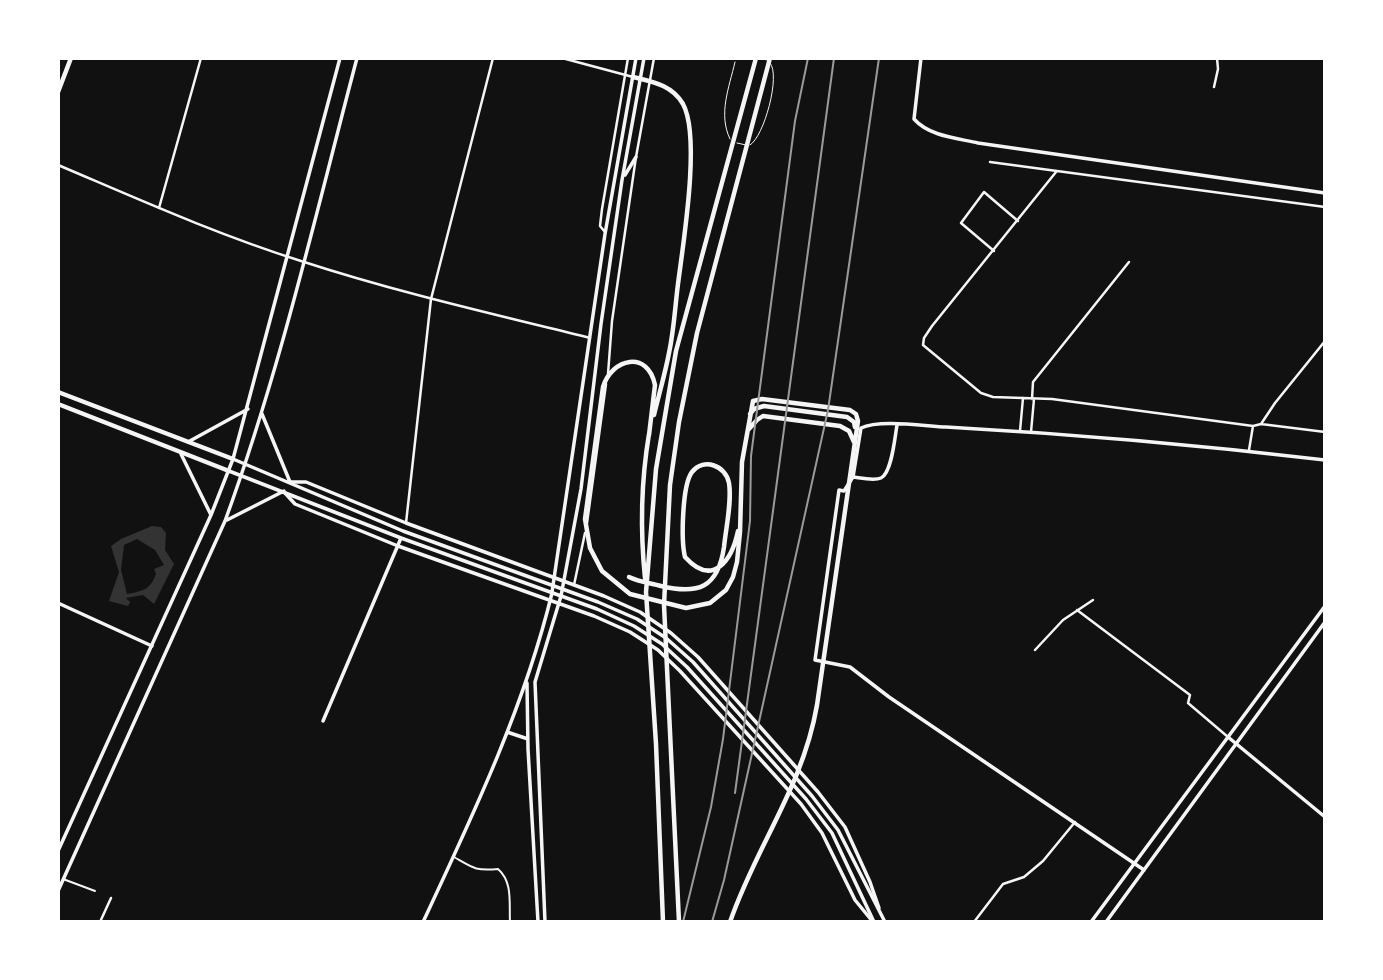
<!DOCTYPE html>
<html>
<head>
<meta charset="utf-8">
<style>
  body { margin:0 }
  #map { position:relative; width:1383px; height:980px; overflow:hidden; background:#111; font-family:"Golos Text",sans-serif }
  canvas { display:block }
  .frame { position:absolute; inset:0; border:60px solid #fff; pointer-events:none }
</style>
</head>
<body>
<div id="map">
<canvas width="1383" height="980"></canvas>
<div class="frame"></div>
</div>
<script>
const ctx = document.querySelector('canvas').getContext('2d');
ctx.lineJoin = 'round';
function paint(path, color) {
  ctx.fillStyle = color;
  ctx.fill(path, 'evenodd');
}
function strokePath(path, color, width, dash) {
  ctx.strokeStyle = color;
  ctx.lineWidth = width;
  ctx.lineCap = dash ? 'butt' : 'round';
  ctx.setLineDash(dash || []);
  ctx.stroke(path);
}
const water = new Path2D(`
  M 152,526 L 161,527 L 166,533 L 165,550 L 174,564 L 154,604 L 143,595 L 126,598 L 130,602 L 128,606 L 109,601 L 119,572 L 111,546 L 121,539 ZM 137,539 L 155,550 L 164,565 L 154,569 L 156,574 C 150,590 143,591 127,594 L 121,570 L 124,545 Z`);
const service = new Path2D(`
  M 759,58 L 767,60
  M 730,139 C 718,114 729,88 735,62
  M 737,143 L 746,145
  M 750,145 C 764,137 781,75 770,63`);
const pedestrian = new Path2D(`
  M 454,857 C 473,868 475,871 498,869 C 513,882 509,903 510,922
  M 63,879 L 95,891`);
const minor = new Path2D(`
  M 562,58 L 633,77
  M 1214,87 L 1218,69 L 1217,58
  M 990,162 L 1325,207
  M 58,165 C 138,199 218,235 301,261 C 396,292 493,314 590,338
  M 1056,172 L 932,326 L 924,338 L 923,345 L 981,393 L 993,397 L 1052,399 L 1253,426 L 1261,424 L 1325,432
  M 159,208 L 201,58
  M 605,232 L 600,226 L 602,209 L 628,58
  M 994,251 L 961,223 L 984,192 L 1018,221
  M 608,374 L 612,321 L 636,157 L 654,58
  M 1032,399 L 1033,382 L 1129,262
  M 1261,424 L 1275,403 L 1325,341
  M 1020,431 L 1023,398
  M 1031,432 L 1034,399
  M 1249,450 L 1253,426
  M 406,523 L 431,299 L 493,58
  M 587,523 L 606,384
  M 574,585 L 585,533
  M 1077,610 L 1190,695 L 1188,703 L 1228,737
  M 1035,650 L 1063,620 L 1093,600
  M 100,922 L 111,898
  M 915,922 L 929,922
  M 974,922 L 1003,884 L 1024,877 L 1043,861 L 1075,822`);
const tertiary = new Path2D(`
  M 921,58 L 914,119 C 929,136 956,138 978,143 L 1325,193
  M 853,477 C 861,478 874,481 881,478 C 892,473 895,436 897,425
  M 290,482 L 306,482 L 406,523 L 604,596 L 640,612 L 671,633 L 698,657 L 818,792 L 845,827 L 870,882 L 879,908
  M 285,493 L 295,504 L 398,546 L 594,616 L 630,632 L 658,650 L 680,671 L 801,804 L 822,833 L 855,900 L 873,922
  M 58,603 L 152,646
  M 527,683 L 528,749 L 538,922
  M 323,721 L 401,538
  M 507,732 L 528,739
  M 1228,737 L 1325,817
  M 1144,870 L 889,697 L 850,667 L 815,660 L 839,490 L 844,491 L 853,477 L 861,428 C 879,419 924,426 946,427 C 1073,434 1199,445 1325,460
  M 423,922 C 473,815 524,708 552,593
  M 545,922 L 535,682 L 561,596`);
const secondary = new Path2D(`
  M 625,175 L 636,157
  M 262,414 L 290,482
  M 188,442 L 248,409
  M 181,454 L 211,515
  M 233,459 L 403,531 L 598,602 L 637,619 L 666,638 L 693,662 L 812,796 L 838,830 L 885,922
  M 229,471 L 401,538 L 597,609 L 634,626 L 662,644 L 687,667 L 806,799 L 832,833 L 874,922
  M 227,520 L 284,491
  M 552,592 L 605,234 L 636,58
  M 561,596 L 581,489 L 601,324 L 622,180 L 644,58
  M 58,851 L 211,515 L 233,459 L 340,58
  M 58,891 L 225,521 C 280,371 316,213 357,58
  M 1091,922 L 1325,606
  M 1106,922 L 1325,622`);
const primary = new Path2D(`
  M 58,92 L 71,58
  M 58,392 L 233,459
  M 58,404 L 229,471`);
const motorway = new Path2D(`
  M 633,77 C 653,82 672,85 683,104 C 701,137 683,244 678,284 C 675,307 674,330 669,353 C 665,374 659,394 654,415
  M 750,414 L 754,409 L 764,406 L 847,417 L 854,422 L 855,427
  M 748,430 L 757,420 L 763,416 L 840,426 L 849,431 L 854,442
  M 649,435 L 655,385 C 648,350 612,358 603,387 L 585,519 L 590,548 L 602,571 L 630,594 L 686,608 L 710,603 L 726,590 L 733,577 L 737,562 L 740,532 L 742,462 L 753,401 L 762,399 L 850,410 L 856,414 L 858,421 L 817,705 C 803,787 756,846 730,922
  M 629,577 C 639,582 650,583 661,586 C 698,595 718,588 724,547 C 726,527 732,502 729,483 C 726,466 704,457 692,472 C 682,485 681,541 685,557 C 713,588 732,560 738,531
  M 645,578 C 640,529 641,482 649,434
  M 663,922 L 656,744 L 646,592 L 656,469 L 676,351 L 756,58
  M 679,922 L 664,605 L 670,485 L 679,422 L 697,333 L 770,58`);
const rail = new Path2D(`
  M 735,793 L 834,58
  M 683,922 L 711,807 L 723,739 L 750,521 L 751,456 L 795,121 L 808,58
  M 712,922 L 724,880 L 828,410 L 879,58`);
paint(water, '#333');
strokePath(service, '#f5f5f5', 1);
strokePath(pedestrian, '#f5f5f5', 2);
strokePath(minor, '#f5f5f5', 2.5);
strokePath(tertiary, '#f5f5f5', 3.5);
strokePath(secondary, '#f5f5f5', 3.5);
strokePath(primary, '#f5f5f5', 4.5);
strokePath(motorway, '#f5f5f5', 4.5);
strokePath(rail, '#9a9a9a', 2);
</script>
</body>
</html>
